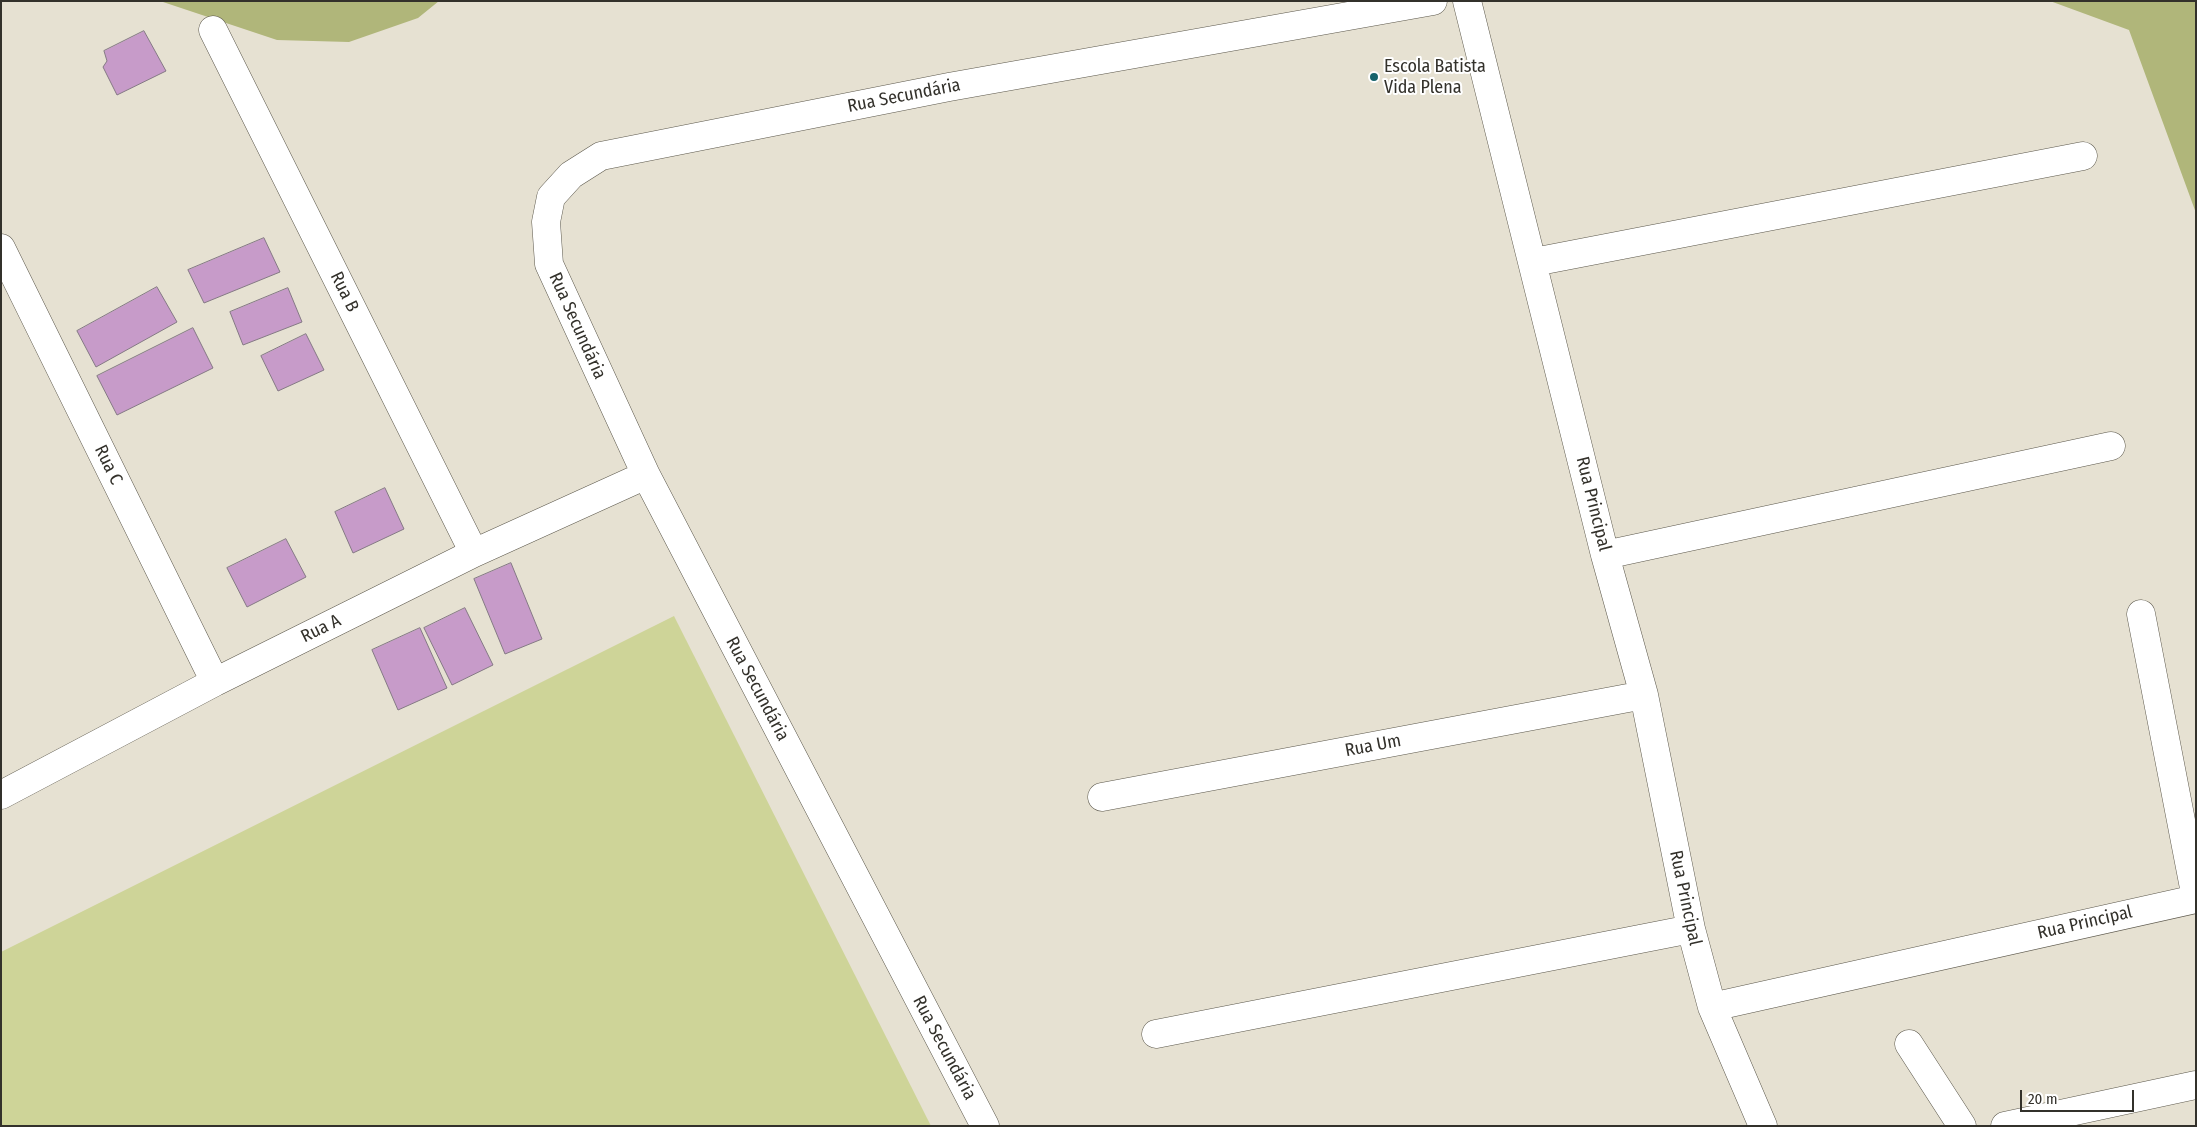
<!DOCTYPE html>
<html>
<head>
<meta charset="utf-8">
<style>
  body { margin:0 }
  #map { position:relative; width:2197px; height:1127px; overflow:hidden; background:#e6e1d2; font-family:"Fira Sans Condensed",sans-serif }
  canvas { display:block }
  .frame { position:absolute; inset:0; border:2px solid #33312b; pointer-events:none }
  .scale { position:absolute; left:2020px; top:1090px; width:114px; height:22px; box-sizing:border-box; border:2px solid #33312b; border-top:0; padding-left:6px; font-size:15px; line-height:18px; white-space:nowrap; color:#33312b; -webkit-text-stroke:4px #fff; paint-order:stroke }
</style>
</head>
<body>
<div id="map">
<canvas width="2197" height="1127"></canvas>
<div class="frame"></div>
<div class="scale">20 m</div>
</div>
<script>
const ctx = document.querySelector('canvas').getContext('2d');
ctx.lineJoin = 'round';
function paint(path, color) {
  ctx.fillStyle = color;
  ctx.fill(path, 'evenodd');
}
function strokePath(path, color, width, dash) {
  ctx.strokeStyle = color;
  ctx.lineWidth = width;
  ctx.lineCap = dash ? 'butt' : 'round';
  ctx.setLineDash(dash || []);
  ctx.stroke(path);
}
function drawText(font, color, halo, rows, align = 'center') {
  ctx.font = font + ' "Fira Sans Condensed",sans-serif';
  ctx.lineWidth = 4;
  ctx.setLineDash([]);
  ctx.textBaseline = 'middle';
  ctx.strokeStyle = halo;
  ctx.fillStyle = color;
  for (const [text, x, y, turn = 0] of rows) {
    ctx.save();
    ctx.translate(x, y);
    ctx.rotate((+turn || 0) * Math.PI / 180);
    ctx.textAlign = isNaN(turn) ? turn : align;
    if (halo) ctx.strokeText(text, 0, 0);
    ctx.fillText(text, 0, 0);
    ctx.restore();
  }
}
const green = new Path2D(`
  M 674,616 L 931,1126 L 1,1126 L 1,952 Z`);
const forest = new Path2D(`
  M 160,1 L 439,1 L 418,18 L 349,42 L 277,40 Z
  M 2050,1 L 2196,1 L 2196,213 L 2129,30 Z`);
const building = new Path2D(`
  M 144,31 L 166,71 L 117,95 L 103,67 L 107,61 L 104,51 Z
  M 264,238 L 280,272 L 204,303 L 188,270 Z
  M 157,287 L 177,322 L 96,367 L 77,331 Z
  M 288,288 L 302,322 L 243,345 L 230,312 Z
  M 193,328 L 213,368 L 117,415 L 97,376 Z
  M 306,334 L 324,370 L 278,391 L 261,356 Z
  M 385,488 L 404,529 L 353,553 L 335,512 Z
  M 286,539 L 306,577 L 247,607 L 227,568 Z
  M 511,563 L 542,639 L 505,654 L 474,579 Z
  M 465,608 L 493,665 L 452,685 L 424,628 Z
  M 420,628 L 447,688 L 398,710 L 372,650 Z`);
const minor = new Path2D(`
  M 1467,1 L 1605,555 L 1644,695 L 1691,929 L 1712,1007 L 1763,1126
  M 213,30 L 474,553
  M 1,248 L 215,682
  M 1534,262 L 2083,156
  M 1605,555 L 2111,446
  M 2141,614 L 2196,898
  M 1,795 L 215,682 L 474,553 L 646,475
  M 1102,797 L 1644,695
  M 1712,1007 L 2196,899
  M 1156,1034 L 1691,929
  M 1909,1044 L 1962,1126
  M 985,1126 L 646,475 L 549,264 L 546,222 L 551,197 L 571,175 L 601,156 L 949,87 L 1433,1
  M 2005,1126 L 2196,1085`);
const markers = [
  [1374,77,5,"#16636c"]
];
const poiNames = [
  ["Escola Batista",1384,67],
  ["Vida Plena",1384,88]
];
const streetNames = [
  ["Rua Secundária",904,96,-11],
  ["Rua B",344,292,64],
  ["Rua Secundária",577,326,66],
  ["Rua C",108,465,64],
  ["Rua Principal",1593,504,76],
  ["Rua A",321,629,-26],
  ["Rua Secundária",757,689,62],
  ["Rua Um",1373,746,-11],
  ["Rua Principal",1685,898,78],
  ["Rua Principal",2085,923,-13],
  ["Rua Secundária",944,1048,62]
];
paint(green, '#ced498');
paint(forest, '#b0b67a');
paint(building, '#c79bc9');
strokePath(building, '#847984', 1);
strokePath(minor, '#5c584c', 29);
strokePath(minor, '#fff', 28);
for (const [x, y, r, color] of markers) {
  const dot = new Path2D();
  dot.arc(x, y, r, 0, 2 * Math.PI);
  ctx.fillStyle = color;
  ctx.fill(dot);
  strokePath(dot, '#fff', 2);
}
drawText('18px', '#33312b', '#fff', poiNames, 'left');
drawText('18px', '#33312b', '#fff', streetNames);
</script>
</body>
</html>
